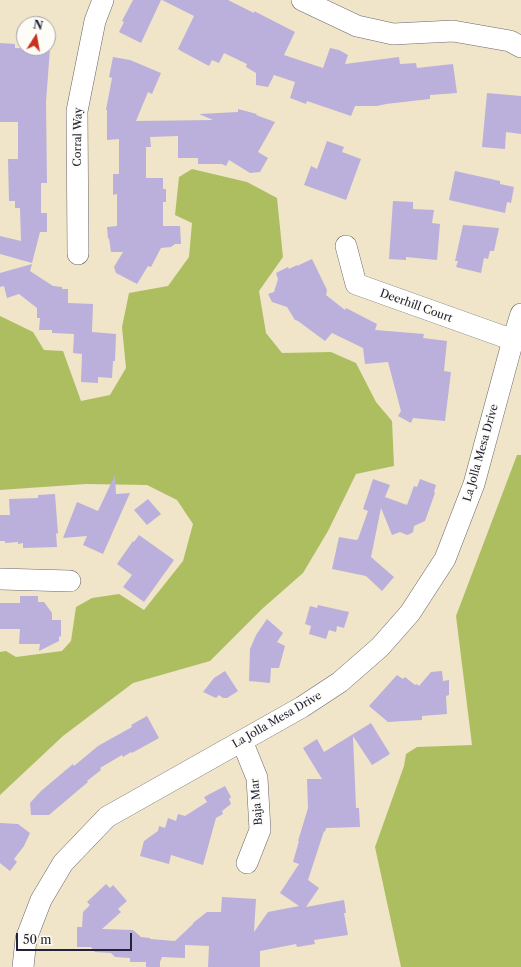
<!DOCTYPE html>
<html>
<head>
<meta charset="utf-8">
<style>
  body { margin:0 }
  #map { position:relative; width:521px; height:967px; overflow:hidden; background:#f0e5c8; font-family:"Libre Caslon Text",serif }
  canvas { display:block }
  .north { position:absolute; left:16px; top:16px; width:40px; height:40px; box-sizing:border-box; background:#fdfcf7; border:1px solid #a5a5ac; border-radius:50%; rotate:11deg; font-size:11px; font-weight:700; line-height:16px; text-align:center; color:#22223b }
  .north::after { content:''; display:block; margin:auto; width:14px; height:18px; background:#c8321e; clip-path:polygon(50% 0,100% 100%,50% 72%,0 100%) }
  .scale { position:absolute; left:16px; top:933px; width:116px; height:18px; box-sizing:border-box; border:2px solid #22223b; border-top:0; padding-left:5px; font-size:12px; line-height:14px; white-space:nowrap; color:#22223b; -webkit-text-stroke:3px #fdfcf7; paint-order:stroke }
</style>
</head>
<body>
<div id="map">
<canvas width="521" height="967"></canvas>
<div class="north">N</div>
<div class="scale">50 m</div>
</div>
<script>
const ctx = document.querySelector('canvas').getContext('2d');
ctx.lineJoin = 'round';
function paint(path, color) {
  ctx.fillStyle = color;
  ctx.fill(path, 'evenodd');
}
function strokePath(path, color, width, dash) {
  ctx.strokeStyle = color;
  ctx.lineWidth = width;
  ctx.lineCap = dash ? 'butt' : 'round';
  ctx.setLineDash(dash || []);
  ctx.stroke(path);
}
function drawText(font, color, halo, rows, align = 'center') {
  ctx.font = font + ' "Libre Caslon Text",serif';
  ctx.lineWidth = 3.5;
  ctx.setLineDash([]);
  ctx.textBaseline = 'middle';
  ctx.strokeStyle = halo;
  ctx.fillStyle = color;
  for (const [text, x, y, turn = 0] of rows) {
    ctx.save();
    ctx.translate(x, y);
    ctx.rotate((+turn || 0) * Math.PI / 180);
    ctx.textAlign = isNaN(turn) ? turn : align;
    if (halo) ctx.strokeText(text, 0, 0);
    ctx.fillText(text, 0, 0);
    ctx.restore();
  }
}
const green = new Path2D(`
  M 192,169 L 247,182 L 277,198 L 283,257 L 259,291 L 266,333 L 282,353 L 331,352 L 356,363 L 376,402 L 392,421 L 394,466 L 356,474 L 328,531 L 303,573 L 262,609 L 210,661 L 133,683 L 63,736 L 0,795 L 0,652 L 6,651 L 16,657 L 62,651 L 71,641 L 76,607 L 92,598 L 119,594 L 144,610 L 183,561 L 193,524 L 177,500 L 147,485 L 86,484 L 0,490 L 0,316 L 33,332 L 44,350 L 63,351 L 81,401 L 110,395 L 126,368 L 122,327 L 129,293 L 168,286 L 189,257 L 192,223 L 175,215 L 179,177 Z
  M 517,455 L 521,455 L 521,967 L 401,967 L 375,847 L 404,766 L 406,754 L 417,747 L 472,745 L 456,616 Z`);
const building = new Path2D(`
  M 133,0 L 161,0 L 141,43 L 119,32 L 124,22 L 122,21 Z
  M 162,0 L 228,0 L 254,13 L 254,11 L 295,32 L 284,55 L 323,68 L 330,48 L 339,50 L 348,55 L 345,64 L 399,57 L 400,64 L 416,63 L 417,68 L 453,64 L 457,93 L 430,95 L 430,99 L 386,104 L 377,106 L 355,106 L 351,116 L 307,101 L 306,104 L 290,98 L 295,82 L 274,75 L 268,87 L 256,85 L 256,73 L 246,67 L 247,64 L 224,53 L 219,63 L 212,60 L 209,66 L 181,51 L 178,49 L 194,16 Z
  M 0,43 L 15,44 L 15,48 L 50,49 L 46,102 L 47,183 L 41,183 L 41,213 L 47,213 L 47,232 L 40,232 L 32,263 L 0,254 L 0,236 L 21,241 L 20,208 L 15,208 L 15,201 L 9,201 L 8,159 L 18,159 L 18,122 L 0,122 Z
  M 113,57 L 130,60 L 161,73 L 152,94 L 148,92 L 136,121 L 213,120 L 199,114 L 238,112 L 238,109 L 257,114 L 256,115 L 275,122 L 258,152 L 268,158 L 260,172 L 250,173 L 229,160 L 226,166 L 222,164 L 198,164 L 198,158 L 178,158 L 178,136 L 150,137 L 151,147 L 146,147 L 146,178 L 163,178 L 163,189 L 166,189 L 166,202 L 163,202 L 163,226 L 180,226 L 181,244 L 175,244 L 171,247 L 161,248 L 151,267 L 148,266 L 137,284 L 116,273 L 114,267 L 123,252 L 111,252 L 109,238 L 108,239 L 107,227 L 117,226 L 117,194 L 113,195 L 113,174 L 119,174 L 119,139 L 107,140 L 107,110 L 106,110 L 112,78 L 109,77 Z
  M 487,93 L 521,96 L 521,134 L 506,132 L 505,149 L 482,147 Z
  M 327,141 L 344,147 L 342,152 L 361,159 L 346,200 L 304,185 L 311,166 L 317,169 Z
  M 455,171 L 500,181 L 500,184 L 514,187 L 511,203 L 507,202 L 505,213 L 449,200 Z
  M 393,201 L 413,202 L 413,209 L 434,210 L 432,223 L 440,224 L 437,260 L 406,257 L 406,260 L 389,259 Z
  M 463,225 L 499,228 L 494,251 L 490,251 L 488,259 L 484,258 L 481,273 L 456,267 L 458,261 L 455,261 Z
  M 312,259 L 327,290 L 326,295 L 345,310 L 346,308 L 377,324 L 375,330 L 424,334 L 423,338 L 447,341 L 444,371 L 451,372 L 445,421 L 413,418 L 411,423 L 398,416 L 401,411 L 388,362 L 365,364 L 363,348 L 332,333 L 325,341 L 298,321 L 295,320 L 287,307 L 272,302 L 268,294 L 274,292 L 278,279 L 276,273 L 288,267 L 289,269 L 297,265 L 297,266 Z
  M 32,264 L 30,271 L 53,286 L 62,287 L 62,289 L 68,289 L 68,303 L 93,304 L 92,332 L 116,334 L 115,361 L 113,361 L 112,378 L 98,377 L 98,383 L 81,382 L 82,354 L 73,353 L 74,334 L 52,333 L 52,330 L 39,330 L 40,318 L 37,318 L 37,308 L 19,294 L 7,298 L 4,286 L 0,287 L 0,273 Z
  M 115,475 L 116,494 L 130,493 L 103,554 L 83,545 L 87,536 L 63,538 L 77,502 L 98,511 Z
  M 373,479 L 390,485 L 385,497 L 407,505 L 414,486 L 417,487 L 420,479 L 436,485 L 434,492 L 435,493 L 425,521 L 414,526 L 413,532 L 410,534 L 407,535 L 400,532 L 392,535 L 381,508 L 371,557 L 394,577 L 382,591 L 366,576 L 332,569 L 339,537 L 356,540 L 358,539 L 368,511 L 363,509 Z
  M 55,494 L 58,534 L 56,533 L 57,547 L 23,548 L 23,543 L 18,544 L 18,542 L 5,543 L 5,541 L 0,541 L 0,515 L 10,515 L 9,499 L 38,498 L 38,495 Z
  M 148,499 L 161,514 L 147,525 L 134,510 Z
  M 139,535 L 174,560 L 144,602 L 123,587 L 132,575 L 117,564 L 133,541 L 134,542 Z
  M 20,596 L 38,596 L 38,602 L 44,602 L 52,613 L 52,620 L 61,620 L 61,636 L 59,637 L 59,641 L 39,651 L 40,644 L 19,644 L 20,629 L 0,629 L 0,603 L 20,603 Z
  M 318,605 L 349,612 L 344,628 L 337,626 L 336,632 L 329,630 L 326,639 L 309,634 L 311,626 L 305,624 L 310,606 L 317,608 Z
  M 267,619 L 283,633 L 277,642 L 285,646 L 279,668 L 271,668 L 270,683 L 249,681 L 250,649 L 256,635 Z
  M 225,671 L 238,691 L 227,698 L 223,698 L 219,695 L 216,698 L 203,692 L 214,678 Z
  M 442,671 L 443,681 L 449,680 L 449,695 L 446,696 L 447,714 L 422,716 L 422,720 L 388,722 L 369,706 L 397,675 L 403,679 L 405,677 L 415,685 L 417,684 L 419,686 L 431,672 Z
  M 147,716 L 159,738 L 132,753 L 131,752 L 123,757 L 122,755 L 100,768 L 101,770 L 87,781 L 88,782 L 49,815 L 31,815 L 30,803 L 41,791 L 73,764 L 74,766 L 98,746 L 132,727 L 131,725 Z
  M 371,723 L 390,754 L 372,765 L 353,736 L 356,808 L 359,808 L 360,827 L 326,828 L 325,832 L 324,831 L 308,880 L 319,888 L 306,907 L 344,900 L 346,913 L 344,913 L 348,935 L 314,940 L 315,944 L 297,947 L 296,944 L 260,951 L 260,967 L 208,967 L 209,946 L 185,945 L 185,958 L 162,957 L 160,962 L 160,967 L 146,967 L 146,962 L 130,962 L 130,958 L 115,957 L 111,953 L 95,952 L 91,947 L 77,947 L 77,927 L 82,927 L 83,912 L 90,905 L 87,902 L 106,884 L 110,888 L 113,885 L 127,901 L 118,909 L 121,912 L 102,929 L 133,930 L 141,937 L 150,938 L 150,939 L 175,941 L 193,924 L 193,923 L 207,912 L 221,912 L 222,897 L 256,899 L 254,932 L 268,912 L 299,906 L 280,893 L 299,864 L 293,862 L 299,841 L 298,841 L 308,808 L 307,779 L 322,779 L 303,748 L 317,739 L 324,752 Z
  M 225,786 L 231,797 L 229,799 L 231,804 L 222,811 L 223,814 L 216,818 L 203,865 L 171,855 L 169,864 L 140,856 L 144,841 L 158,831 L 159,826 L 165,828 L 168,818 L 176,821 L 178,814 L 185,816 L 207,802 L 204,797 Z
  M 0,823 L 18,824 L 30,833 L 24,846 L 14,859 L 17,862 L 10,871 L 0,863 Z`);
const minor = new Path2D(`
  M 302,0 L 357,26 L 393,34 L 453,31 L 510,41 L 521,47
  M 346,246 L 356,284 L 513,340
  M 78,254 L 77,111 L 95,21 L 103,0
  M 0,579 L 70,581
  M 242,741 L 257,778 L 260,830 L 247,863
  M 23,967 L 26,939 L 41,900 L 63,863 L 107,817 L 302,707 L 340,682 L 380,647 L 410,613 L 445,559 L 474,484 L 513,340 L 521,314`);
const streetNames = [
  ["Corral Way",78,137,-89],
  ["Deerhill Court",416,306,20],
  ["La Jolla Mesa Drive",481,453,-74],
  ["La Jolla Mesa Drive",277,720,-30],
  ["Baja Mar",257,802,-95]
];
paint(green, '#adbe61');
paint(building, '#bab0db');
strokePath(minor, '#6a666c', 22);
strokePath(minor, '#fff', 21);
drawText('11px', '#22223b', '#fdfcf7', streetNames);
</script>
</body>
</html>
